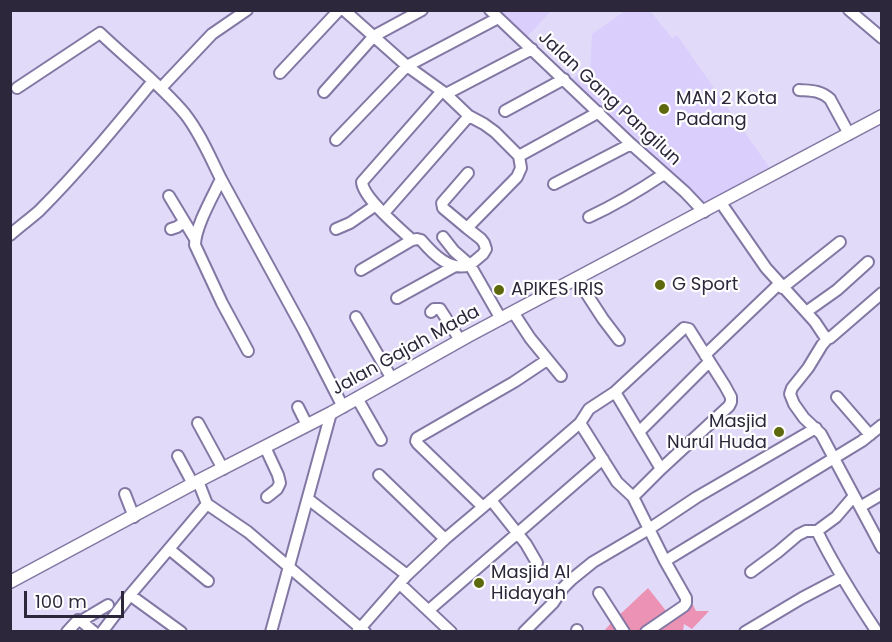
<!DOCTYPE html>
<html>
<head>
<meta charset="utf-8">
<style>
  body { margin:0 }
  #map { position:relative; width:892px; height:642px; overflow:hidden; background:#e1daf8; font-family:Poppins,sans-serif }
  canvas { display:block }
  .frame { position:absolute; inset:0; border:12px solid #2c273a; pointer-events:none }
  .scale { position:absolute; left:24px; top:591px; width:100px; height:27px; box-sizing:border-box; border:3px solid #2c273a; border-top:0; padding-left:8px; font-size:18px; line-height:21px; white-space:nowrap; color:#2c273a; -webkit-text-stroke:4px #fff; paint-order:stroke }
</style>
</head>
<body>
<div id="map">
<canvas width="892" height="642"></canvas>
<div class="frame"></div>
<div class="scale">100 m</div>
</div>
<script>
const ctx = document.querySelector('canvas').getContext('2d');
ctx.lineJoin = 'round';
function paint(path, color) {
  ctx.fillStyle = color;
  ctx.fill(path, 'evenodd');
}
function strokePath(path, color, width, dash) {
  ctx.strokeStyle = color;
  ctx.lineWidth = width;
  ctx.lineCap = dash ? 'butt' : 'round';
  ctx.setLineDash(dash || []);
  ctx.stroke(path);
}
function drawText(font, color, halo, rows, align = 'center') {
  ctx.font = font + ' Poppins,sans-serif';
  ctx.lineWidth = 4.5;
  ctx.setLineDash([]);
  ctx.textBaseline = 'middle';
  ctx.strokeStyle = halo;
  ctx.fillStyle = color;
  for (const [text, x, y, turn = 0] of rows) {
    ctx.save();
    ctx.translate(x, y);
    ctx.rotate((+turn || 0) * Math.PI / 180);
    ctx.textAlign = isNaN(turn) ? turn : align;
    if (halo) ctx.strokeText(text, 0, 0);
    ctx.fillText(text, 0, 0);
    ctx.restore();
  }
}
const built = new Path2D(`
  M 495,11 L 551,11 L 526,38 Z
  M 625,11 L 650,11 L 672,38 L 677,35 L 769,167 L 703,205 L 570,82 L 578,74 L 590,73 L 592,34 Z`);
const green = new Path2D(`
  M 648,588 L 667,612 L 689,597 L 696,611 L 709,611 L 692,629 L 684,624 L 683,631 L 603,632 L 613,621 Z`);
const minor = new Path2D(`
  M 344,10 L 407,66 L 446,94 L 469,116 L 484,124 L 495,132 L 519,156 L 521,168 L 517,177 L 467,228 L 481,239 L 484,243 L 486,249 L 483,254 L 470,265 L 454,251 L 443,237
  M 490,10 L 631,144 L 685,192 L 704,212
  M 849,10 L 882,38
  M 280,73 L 339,10
  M 17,88 L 100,33 C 128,60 160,84 185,114 C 200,133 210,157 221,179
  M 161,88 L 212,34 L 247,10
  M 799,90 C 811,91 820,90 830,99 L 849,134
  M 442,91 L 362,182 C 363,198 399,228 412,240 L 417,239 L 421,240 C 433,254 450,272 470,265 L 501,319
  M 324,92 L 374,36 L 422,10
  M 446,94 L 532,49
  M 505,111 L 564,79
  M 336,140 L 407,66 L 498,18
  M 519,156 L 599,112
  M 554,184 L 631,144
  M 169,196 L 195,239
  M 721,203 L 766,268 L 806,312 L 837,290 L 868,262
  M 384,213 L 469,116
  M 589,217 C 615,205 640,190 664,174
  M 467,228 L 443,208 L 442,203 L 468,173
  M 171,229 L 177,227 L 184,222
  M 336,229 L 350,223 L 376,205
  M 10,235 C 20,226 30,219 39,211 C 80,170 116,126 153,81
  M 361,270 L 412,240
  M 577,279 L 603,319 L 619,340
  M 782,288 L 840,242
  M 397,298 L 455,266
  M 431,312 L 434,309 L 440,309 L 460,340
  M 513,312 L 530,338 L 561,376
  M 806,312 L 815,322 L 825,337 L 830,338 L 882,293
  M 356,317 L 392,379
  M 828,338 L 822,345 L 808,368 L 792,388 L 790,394 L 794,404 L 804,418 L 821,434 L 882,548
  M 248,351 L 222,303 L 195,245 C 195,227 213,196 221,179 L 304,331 L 343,407
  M 705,355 L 779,284
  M 615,392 L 661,469
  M 837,397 L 870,435
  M 357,398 L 381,440
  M 298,407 L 307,425
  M 198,423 L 223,469
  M 639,432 L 709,362
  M 265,447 L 278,475 L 280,483 L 277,489 L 267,497
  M 178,456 L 193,484
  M 379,475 L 445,539
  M 125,494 L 134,517
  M 854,496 L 836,517 L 817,531 C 834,566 855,599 877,632
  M 633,497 L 661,469 L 729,406 L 731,402 L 731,397 L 725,386 L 689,329 L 684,328 L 615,392 L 589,409 L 580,423 L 617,482 L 633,497 L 665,561 L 686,598 L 686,603 L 684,606 L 646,632
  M 308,499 L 407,575
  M 491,500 L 526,544 L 537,563
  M 207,504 L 248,532 L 365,632
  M 483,507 L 418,444 L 416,441 L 417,438 L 514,382 L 547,360
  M 860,507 L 882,494
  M 169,549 L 208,581
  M 665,561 L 862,441 L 882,425
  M 751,572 L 778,552 L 798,535 L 806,531 L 817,531
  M 400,584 L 451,632
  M 599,593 L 624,632
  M 130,595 L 181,632
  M 429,610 L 603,459
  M 81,621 L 108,605
  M 577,630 L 577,632
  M 67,632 L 78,620 L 81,621 L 94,632
  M 102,632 L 130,595 L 207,504 L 198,481
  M 271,632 L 331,413
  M 357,632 L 407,575 L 445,539 L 483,507 L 580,423
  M 524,632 L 553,603 L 563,588 L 572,579 L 593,562 L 649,529 L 697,497 L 816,428
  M 745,632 L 802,598 L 842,577`);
const major = new Path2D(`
  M 10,582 L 198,481 L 331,413 L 468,336 L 882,116`);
const markers = [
  [664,109,6,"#5e680d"],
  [660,285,6,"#5e680d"],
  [499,290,6,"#5e680d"],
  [779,432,6,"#5e680d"],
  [479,583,6,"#5e680d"]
];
const streetNames = [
  ["Jalan Gang Pangilun",609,99,43],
  ["Jalan Gajah Mada",406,351,-29]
];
const poiNames = [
  ["MAN 2 Kota",676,99],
  ["Padang",676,120],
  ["G Sport",672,285],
  ["APIKES IRIS",511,290],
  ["Masjid",767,422,"right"],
  ["Nurul Huda",767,443,"right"],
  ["Masjid Al",491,573],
  ["Hidayah",491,594]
];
paint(built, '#dacffc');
paint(green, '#ec92b4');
strokePath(minor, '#8377a4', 14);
strokePath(major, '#8377a4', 15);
strokePath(minor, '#fff', 10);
strokePath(major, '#fff', 12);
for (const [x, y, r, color] of markers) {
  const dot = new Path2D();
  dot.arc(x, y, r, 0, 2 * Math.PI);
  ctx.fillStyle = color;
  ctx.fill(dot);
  strokePath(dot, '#fff', 2);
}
drawText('18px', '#2c273a', '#fff', streetNames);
drawText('18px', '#2c273a', '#fff', poiNames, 'left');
</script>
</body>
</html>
